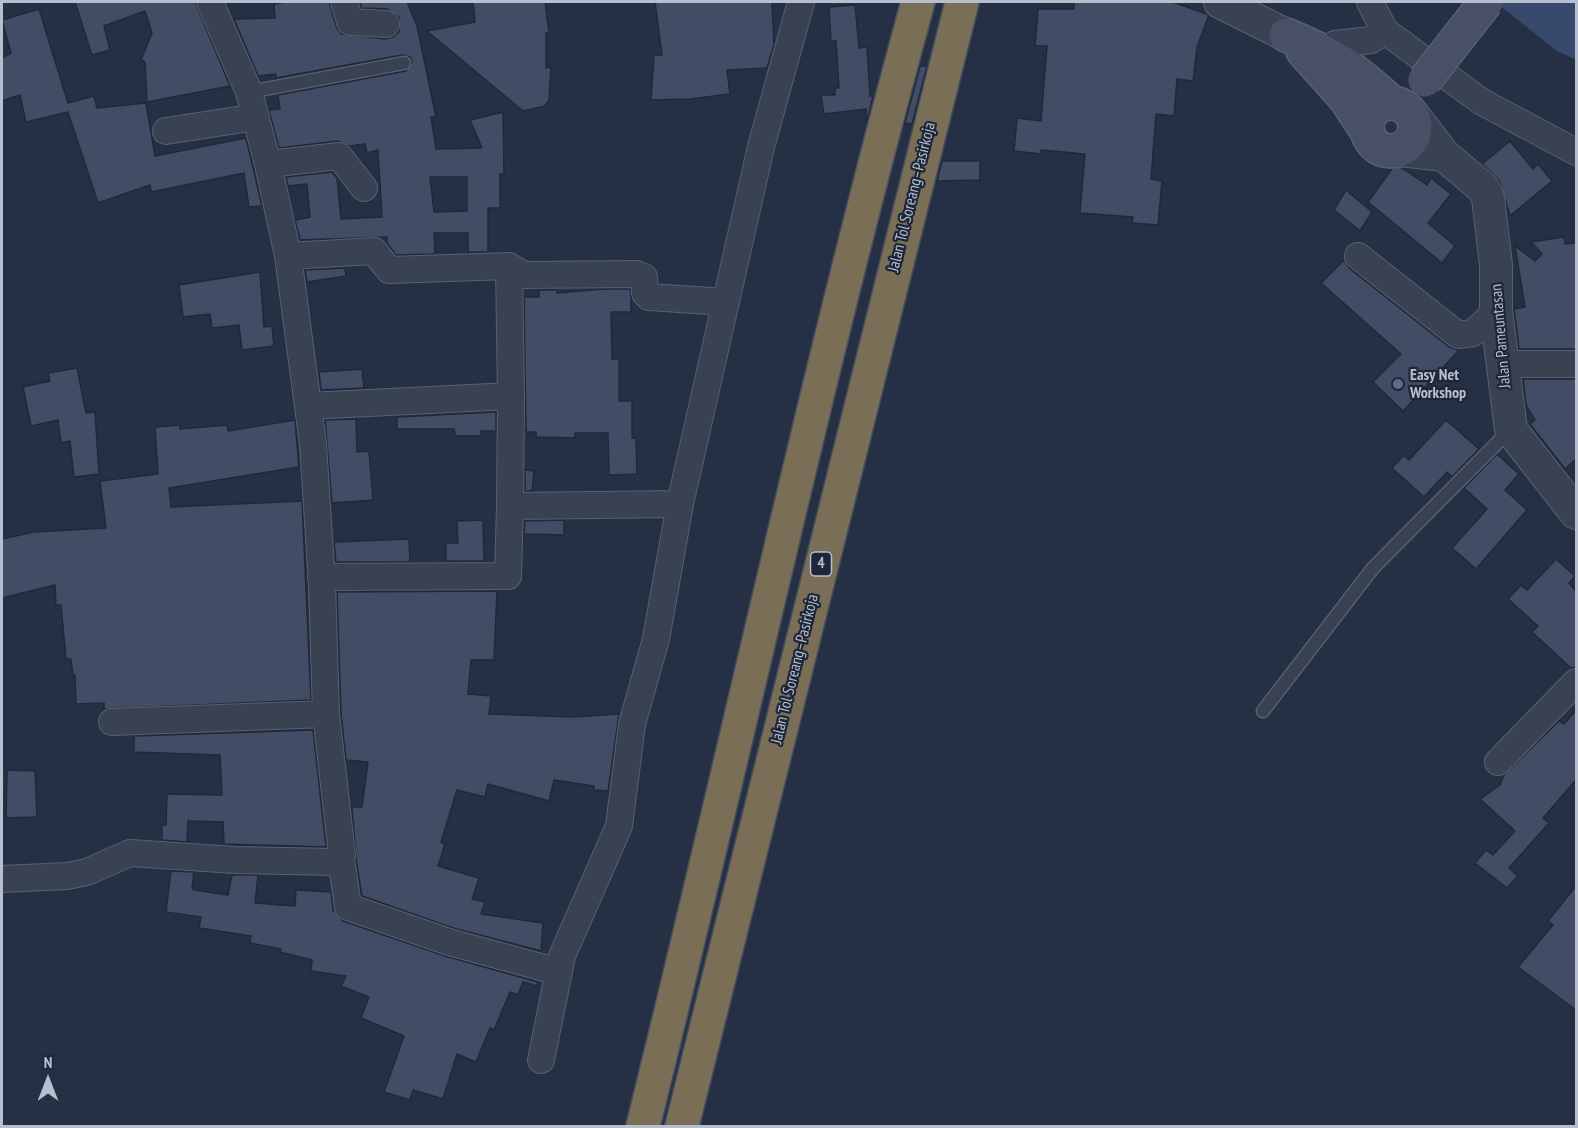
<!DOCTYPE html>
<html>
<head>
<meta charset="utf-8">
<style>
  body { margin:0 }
  #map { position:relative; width:1578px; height:1128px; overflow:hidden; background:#253044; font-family:"PT Sans Narrow",sans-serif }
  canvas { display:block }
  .frame { position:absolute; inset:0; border:3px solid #b7becd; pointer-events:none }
  .north { position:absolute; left:18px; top:1050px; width:60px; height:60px; -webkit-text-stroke:4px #1e2739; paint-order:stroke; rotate:0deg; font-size:16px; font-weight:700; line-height:24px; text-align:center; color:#b7becd }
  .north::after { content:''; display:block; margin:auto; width:21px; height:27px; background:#b7becd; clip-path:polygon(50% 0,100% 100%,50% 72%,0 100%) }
</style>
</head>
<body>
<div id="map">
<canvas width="1578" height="1128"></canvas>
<div class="frame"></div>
<div class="north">N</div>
</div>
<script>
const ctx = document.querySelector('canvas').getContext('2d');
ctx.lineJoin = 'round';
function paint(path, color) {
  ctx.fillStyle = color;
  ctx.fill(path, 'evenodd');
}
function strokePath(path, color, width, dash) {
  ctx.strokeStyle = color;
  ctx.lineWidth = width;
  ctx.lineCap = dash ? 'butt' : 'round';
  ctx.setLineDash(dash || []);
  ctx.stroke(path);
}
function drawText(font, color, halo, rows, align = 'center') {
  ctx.font = font + ' "PT Sans Narrow",sans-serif';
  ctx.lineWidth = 4.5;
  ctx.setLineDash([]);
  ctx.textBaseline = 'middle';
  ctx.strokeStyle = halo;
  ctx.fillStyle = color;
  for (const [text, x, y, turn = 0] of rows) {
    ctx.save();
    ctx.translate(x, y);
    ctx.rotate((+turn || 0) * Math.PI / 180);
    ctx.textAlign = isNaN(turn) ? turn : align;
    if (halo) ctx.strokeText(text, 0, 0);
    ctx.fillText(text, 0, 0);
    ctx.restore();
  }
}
const water = new Path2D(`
  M 1495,2 L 1576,2 L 1576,60 L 1557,51 Z`);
const building = new Path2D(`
  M 75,2 L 195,2 L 230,86 L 147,102 L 145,62 L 141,60 L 152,33 L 145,11 L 104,26 L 110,50 L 92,55 Z
  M 286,2 L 329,2 L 336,26 L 341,34 L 385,39 L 393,37 L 399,32 L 399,17 L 387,9 L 361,8 L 360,2 L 407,2 L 417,26 L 436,117 L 431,117 L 436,149 L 482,148 L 470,120 L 503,112 L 504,174 L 500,174 L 500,208 L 488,208 L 488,252 L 468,252 L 468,233 L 434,233 L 435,253 L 433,254 L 396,255 L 387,243 L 387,237 L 300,240 L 295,220 L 310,217 L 307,184 L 288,186 L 286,177 L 332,172 L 337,178 L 341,219 L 382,217 L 378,150 L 367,153 L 365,144 L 349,146 L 338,141 L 279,148 L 269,110 L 280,109 L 278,95 L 406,71 L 412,62 L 410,57 L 402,55 L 276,78 L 276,74 L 258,76 L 234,19 L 275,18 L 274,4 ZM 430,177 L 467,177 L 467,211 L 434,212 Z
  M 473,2 L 545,2 L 549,33 L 546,33 L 546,68 L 551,67 L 549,100 L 545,106 L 523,111 L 427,31 L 475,22 Z
  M 655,2 L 772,2 L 774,45 L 767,68 L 727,70 L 730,94 L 690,99 L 651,100 L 654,55 L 662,55 Z
  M 1074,2 L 1173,2 L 1209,15 L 1197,47 L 1193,81 L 1177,79 L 1174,116 L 1156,114 L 1151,179 L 1162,181 L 1158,225 L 1132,223 L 1133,217 L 1080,213 L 1085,154 L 1041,150 L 1041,154 L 1014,151 L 1017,118 L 1041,121 L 1047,46 L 1035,46 L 1038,9 L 1074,9 Z
  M 855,5 L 859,48 L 867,47 L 870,96 L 873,96 L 867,122 L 866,109 L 824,114 L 821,95 L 835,95 L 835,88 L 839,88 L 836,41 L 831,41 L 829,7 Z
  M 39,9 L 68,103 L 94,96 L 97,108 L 146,103 L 155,156 L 246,138 L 262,206 L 249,207 L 244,173 L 151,192 L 150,185 L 98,203 L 68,112 L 26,122 L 20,95 L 2,101 L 2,58 L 11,53 L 2,20 Z
  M 920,66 L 927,66 L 912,124 L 905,123 Z
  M 1510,141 L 1533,169 L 1538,164 L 1552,181 L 1510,216 L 1499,180 L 1482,164 Z
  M 942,161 L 980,161 L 980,180 L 937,181 Z
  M 1394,166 L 1402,168 L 1427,185 L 1431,178 L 1451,194 L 1428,223 L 1455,246 L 1442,263 L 1368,202 Z
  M 1346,190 L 1372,212 L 1360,231 L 1334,210 Z
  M 1564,237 L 1565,244 L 1576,243 L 1576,349 L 1519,349 L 1514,309 L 1525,307 L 1515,246 L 1535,261 L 1542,254 L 1531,242 Z
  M 1344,260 L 1349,268 L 1449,347 L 1459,350 L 1403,411 L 1373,382 L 1401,354 L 1321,283 Z
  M 345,268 L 346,276 L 307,282 L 305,270 Z
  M 260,272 L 264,327 L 272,326 L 274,346 L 242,350 L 239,325 L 212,328 L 210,314 L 183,317 L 179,285 Z
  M 605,289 L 630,289 L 631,297 L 631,312 L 611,312 L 612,359 L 619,359 L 619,401 L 632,401 L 632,438 L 636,438 L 637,474 L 609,475 L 608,433 L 575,433 L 575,438 L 536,437 L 536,432 L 526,432 L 524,297 L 539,297 L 539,290 L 557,290 L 557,293 Z
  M 77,368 L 86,413 L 95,412 L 99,474 L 74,477 L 70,441 L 61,443 L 58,420 L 31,426 L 23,387 L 50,381 L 48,373 Z
  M 362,369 L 364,388 L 321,390 L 319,372 Z
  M 1523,379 L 1576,379 L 1576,459 L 1565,469 L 1530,424 L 1535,420 L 1526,405 Z
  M 496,412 L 496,431 L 481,431 L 481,436 L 456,436 L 454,429 L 397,429 L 397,417 Z
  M 356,419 L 357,452 L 369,451 L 373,500 L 332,503 L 325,420 Z
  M 295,420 L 299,467 L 169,488 L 171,507 L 302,501 L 311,700 L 104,709 L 104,703 L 76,704 L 75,675 L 73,675 L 71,659 L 66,659 L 61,605 L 56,605 L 55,585 L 2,598 L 2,539 L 34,532 L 106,528 L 100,481 L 158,474 L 155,427 L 180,425 L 180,429 L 227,425 L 228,431 Z
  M 1446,420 L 1479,449 L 1452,477 L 1447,472 L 1424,497 L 1392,468 L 1404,455 L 1409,460 Z
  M 1497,454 L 1519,474 L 1505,490 L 1527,510 L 1476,569 L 1452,548 L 1487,509 L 1464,488 Z
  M 525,470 L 534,471 L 532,491 L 525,491 Z
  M 483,520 L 484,561 L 446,561 L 446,543 L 458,543 L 457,521 Z
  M 564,520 L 564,535 L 524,534 L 525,521 Z
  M 409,539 L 410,562 L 336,562 L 334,542 Z
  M 1556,559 L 1575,576 L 1569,583 L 1576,591 L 1576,667 L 1571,668 L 1532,632 L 1538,626 L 1508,599 L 1521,585 L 1527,590 Z
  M 497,591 L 494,660 L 471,660 L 468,694 L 491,696 L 489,714 L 572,717 L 619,714 L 608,791 L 594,790 L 594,786 L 554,780 L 549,801 L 488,784 L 485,797 L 457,790 L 441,842 L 445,844 L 438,866 L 479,878 L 472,899 L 485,902 L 481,914 L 543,923 L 541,951 L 453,928 L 362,896 L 356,859 L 352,807 L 362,807 L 368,762 L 346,760 L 341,713 L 337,592 Z
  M 1576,710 L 1576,780 L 1543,818 L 1549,823 L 1509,868 L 1518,876 L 1507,888 L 1475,863 L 1486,850 L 1493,855 L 1515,831 L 1480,799 L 1500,785 L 1504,775 L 1559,721 L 1564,724 Z
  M 313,730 L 326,847 L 224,844 L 223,822 L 188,821 L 187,842 L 162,840 L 162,825 L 166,825 L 167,794 L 222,795 L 220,755 L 134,752 L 134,736 Z
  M 7,770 L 35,771 L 37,817 L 6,818 Z
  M 171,871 L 194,872 L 192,888 L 194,890 L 228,895 L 232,875 L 258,875 L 255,903 L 295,906 L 296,890 L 331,892 L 333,910 L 343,921 L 445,956 L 538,982 L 537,986 L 523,982 L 518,995 L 510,992 L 494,1030 L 490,1028 L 476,1062 L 457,1054 L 443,1099 L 413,1090 L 410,1100 L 384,1092 L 404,1036 L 361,1018 L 369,997 L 341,986 L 346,976 L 311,971 L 312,960 L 280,952 L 281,949 L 250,943 L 251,936 L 199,928 L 201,917 L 166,912 Z
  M 1576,886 L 1576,1010 L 1518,967 L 1553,925 L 1548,921 Z`);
const service = new Path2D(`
  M 249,92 L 404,63
  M 1263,711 L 1373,568 L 1510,430`);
const minor = new Path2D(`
  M 344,2 L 350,22 L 386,24
  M 1370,2 L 1385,31 L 1482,102 L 1576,152
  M 1313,62 L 1335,44 L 1371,40 L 1385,31
  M 166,131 L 256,117
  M 268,164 L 339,156 L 364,188
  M 288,256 L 374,251 L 389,270 L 509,266 L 524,275 L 637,274 L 644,277 L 645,293 L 649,297 L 726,302
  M 1358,256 L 1458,335 L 1473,333 L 1496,311
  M 509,266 L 511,396
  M 1502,364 L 1576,364
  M 308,406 L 511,396 L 510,506 L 680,504
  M 321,577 L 508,576 L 510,506
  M 112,722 L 326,714
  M 1498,762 L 1576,682
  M 341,858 L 348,907 L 449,942 L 559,972
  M 2,879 L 67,876 L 87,872 L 130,853 L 235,860 L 336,862 L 342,855 L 326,714 L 322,583 L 313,444 L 288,256 L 268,164 L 249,92 L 210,2
  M 541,1060 L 562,956 L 619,826 L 632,724 L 656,639 L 680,504 L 761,147 L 801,2`);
const tertiary = new Path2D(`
  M 1220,2 L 1286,35
  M 1413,115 L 1444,155 L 1483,188 L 1488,198 L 1496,265 L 1496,311 L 1511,430 L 1576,513
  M 1400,150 L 1444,155`);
const secondary = new Path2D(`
  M 1286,35 C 1332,53 1356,70 1392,103
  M 1303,51 L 1345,98 L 1367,131
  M1367 127a24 24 0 1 1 48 0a24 24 0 1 1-48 0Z`);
const motorway = new Path2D(`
  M 643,1126 C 736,752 816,374 918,2
  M 682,1126 L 962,2`);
const secondaryBridge = new Path2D(`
  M 1425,80 L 1486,2`);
const markers = [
  [1398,384,6,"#5c6f8a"]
];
const shields = [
  [821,564,21]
];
const shieldNames = [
  ["4",821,564]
];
const streetNames = [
  ["Jalan Tol Soreang–Pasirkoja",912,197,-76],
  ["Jalan Pameuntasan",1501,336,-95],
  ["Jalan Tol Soreang–Pasirkoja",795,669,-76]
];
const poiNames = [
  ["Easy Net",1410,375],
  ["Workshop",1410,393]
];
paint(water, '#37496c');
paint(building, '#424c64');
strokePath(building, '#20293b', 1.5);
strokePath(service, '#586071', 15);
strokePath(minor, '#586071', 28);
strokePath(tertiary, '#586071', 34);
strokePath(secondary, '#586071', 36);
strokePath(motorway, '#444d5e', 36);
strokePath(service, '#394253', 12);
strokePath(minor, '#394253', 26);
strokePath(tertiary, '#394253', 32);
strokePath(secondary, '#475067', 33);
strokePath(motorway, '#7a6f56', 33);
strokePath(secondaryBridge, '#586071', 36, []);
strokePath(secondaryBridge, '#475067', 33);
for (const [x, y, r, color] of markers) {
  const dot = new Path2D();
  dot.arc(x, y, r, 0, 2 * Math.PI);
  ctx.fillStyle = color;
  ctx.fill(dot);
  strokePath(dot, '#1e2739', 2);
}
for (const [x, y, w] of shields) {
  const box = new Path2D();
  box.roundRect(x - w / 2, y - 12, w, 24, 4.5);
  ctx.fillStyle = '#1e2739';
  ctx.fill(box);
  strokePath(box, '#b7becd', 1.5);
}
drawText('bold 15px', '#b7becd', null, shieldNames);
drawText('16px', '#b7becd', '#1e2739', streetNames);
drawText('bold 16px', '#b7becd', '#1e2739', poiNames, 'left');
</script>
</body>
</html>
